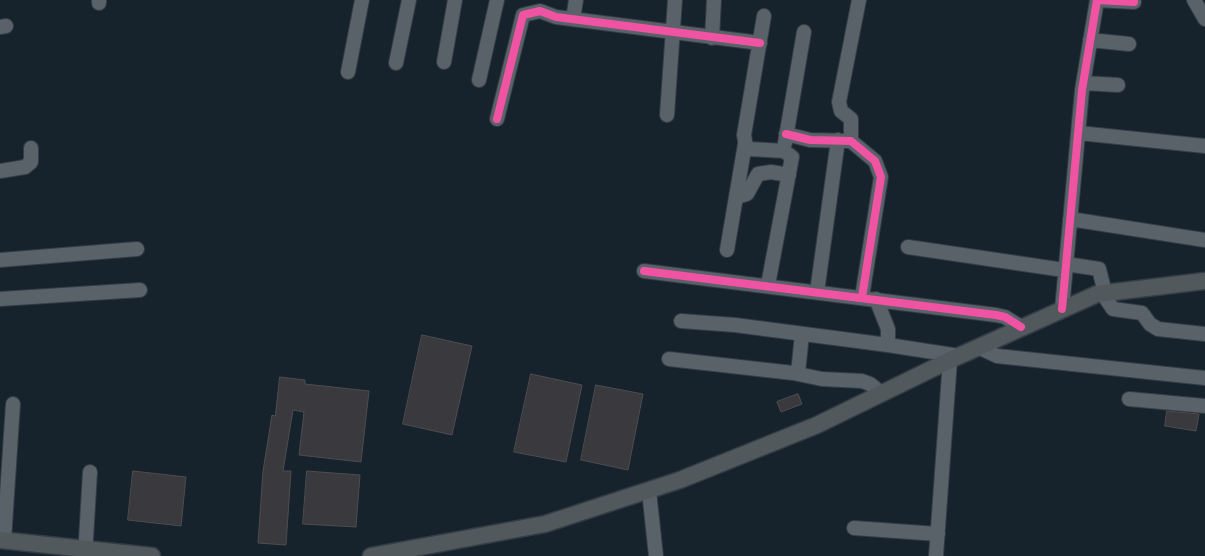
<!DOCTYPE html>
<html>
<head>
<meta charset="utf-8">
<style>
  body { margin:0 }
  canvas { display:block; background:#16222c }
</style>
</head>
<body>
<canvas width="1205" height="556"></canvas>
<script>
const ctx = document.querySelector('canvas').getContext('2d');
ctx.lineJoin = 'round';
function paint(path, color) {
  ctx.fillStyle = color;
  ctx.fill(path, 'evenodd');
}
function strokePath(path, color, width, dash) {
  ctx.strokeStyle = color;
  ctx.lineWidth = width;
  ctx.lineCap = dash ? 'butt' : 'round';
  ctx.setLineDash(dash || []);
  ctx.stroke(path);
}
const building = new Path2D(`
  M 422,335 L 472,346 L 452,435 L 403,424 Z
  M 531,374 L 582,385 L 566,462 L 514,452 Z
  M 280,377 L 305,380 L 305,384 L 369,391 L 361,462 L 299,455 L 304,412 L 293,410 L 283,471 L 291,471 L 286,545 L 258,543 L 263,471 L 272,415 L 275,416 Z
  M 596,385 L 643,394 L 628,470 L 581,460 Z
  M 798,394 L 802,404 L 781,412 L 777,402 Z
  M 1167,411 L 1199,414 L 1196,431 L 1165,426 Z
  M 133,471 L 186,477 L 181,526 L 128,520 Z
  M 307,471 L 360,475 L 356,527 L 303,524 Z`);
const minor = new Path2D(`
  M 1194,0 L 1205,19
  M 99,3 L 99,0
  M 764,16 L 744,135 L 746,147 L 750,149 L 784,151 L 792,157 L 768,285
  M 573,19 L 576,0
  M 0,27 L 6,26
  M 712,38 L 714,0
  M 1090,40 L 1129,44
  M 444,62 L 455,0
  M 396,63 L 409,0
  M 348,72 L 362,0
  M 479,80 L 497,0
  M 1083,83 L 1118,85
  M 667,115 L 675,0
  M 497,119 L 523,15 L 540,11 L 556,17 L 760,43
  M 1079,133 L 1205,146
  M 786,134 L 810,140 L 851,141 L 875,161 L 881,177 L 862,297
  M 851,141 L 851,119 L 841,111 L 839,102 L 859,0
  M 785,143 L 804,32
  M 0,171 L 25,167 L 31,162 L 31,148
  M 736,197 L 747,194 L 758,174 L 771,172 L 789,175
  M 1070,219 L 1205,240
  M 908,247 L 1064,270
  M 727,250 L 745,144
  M 0,260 L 137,249
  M 1066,264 L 1099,269 L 1105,293
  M 644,271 L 996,315 L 1005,317 L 1021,327
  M 817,292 L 838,140
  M 1102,293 L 1113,309 L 1142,313 L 1150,324 L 1158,329 L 1205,334
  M 0,299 L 140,290
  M 876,299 L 888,329 L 888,345
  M 1062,309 L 1082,90 L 1097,0 L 1134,2
  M 681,321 L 735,325 L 888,345 L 959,356
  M 978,347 L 997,356 L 1205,378
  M 669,359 L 793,373 L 822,379 L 862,381 L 870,384 L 882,394
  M 798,373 L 802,334
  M 1129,399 L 1205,406
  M 649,491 L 656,556
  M 854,528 L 938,534
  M 4,540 L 13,404
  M 85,556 L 90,472
  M 936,556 L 950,360`);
const major = new Path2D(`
  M 0,540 L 152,556
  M 371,556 L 545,524 L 680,480 L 817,425 L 950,360 L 1097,294 L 1205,281`);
const cycleway = new Path2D(`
  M 497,119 L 523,15 L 540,11 L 556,17 L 760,43
  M 786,134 L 810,140 L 851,141 L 875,161 L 881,177 L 862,297
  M 644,271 L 996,315 L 1005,317 L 1021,327
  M 1062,309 L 1082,90 L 1097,0 L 1134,2`);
paint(building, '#3a3a3e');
strokePath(building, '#4d4d4f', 1);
strokePath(minor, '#343c45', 16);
strokePath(major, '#343c45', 19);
strokePath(minor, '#596269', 14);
strokePath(major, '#52595c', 16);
strokePath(cycleway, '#f153a3', 8);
</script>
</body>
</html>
